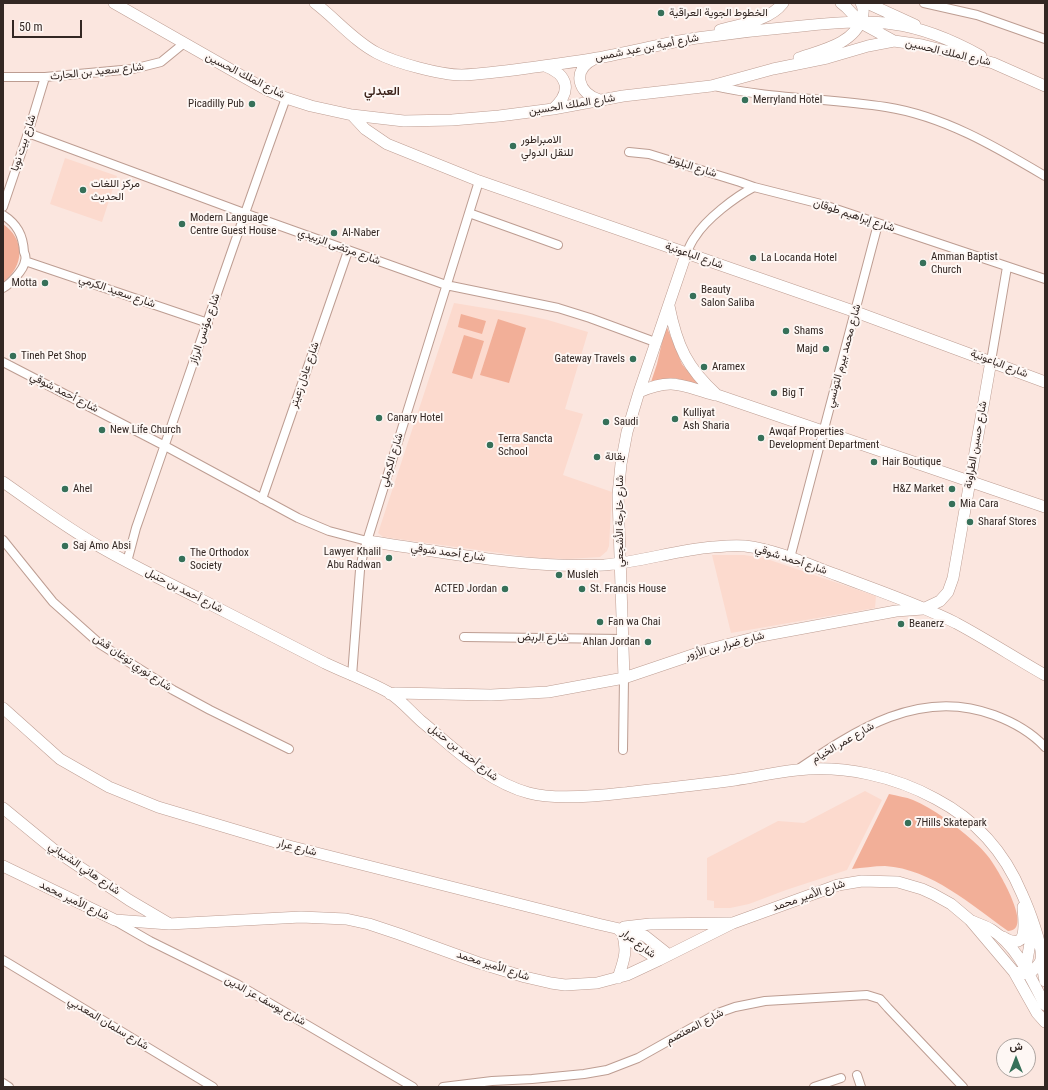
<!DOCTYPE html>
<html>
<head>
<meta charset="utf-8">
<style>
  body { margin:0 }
  #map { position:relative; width:1048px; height:1090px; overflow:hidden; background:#fbe6df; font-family:"Roboto Condensed",Vazirmatn,sans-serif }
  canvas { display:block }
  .frame { position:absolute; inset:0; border:4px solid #332723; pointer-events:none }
  .north { position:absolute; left:996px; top:1038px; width:40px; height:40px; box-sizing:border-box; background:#fef7f4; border:1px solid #ada4a0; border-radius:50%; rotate:0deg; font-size:11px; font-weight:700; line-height:16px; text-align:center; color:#332723 }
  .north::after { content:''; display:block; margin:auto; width:14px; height:18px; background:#367059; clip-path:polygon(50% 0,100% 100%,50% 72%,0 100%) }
  .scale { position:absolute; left:12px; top:20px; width:70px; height:18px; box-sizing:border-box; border:2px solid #332723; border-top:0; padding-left:5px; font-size:12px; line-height:14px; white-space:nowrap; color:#332723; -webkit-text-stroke:3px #fef7f4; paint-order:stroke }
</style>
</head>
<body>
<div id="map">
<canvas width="1048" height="1090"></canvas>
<div class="frame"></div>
<div class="north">ش</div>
<div class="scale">50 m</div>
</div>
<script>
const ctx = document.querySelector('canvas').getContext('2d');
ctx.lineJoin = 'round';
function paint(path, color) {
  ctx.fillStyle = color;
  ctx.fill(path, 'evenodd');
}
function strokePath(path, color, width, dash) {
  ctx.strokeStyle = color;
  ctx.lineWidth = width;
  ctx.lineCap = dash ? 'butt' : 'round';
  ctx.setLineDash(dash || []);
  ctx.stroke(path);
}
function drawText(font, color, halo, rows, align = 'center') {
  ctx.font = font + ' "Roboto Condensed",Vazirmatn,sans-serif';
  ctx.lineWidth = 4;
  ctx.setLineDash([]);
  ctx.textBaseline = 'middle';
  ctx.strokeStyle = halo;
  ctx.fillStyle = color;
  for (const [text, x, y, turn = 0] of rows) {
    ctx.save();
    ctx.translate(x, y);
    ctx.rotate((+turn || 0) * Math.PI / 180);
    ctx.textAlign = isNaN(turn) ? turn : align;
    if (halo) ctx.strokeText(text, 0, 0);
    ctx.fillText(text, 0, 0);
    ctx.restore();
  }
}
const built = new Path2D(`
  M 65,158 L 117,176 L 102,222 L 50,204 Z
  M 454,303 L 521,314 L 548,320 L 588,332 L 565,409 L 583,414 L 563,475 L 612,492 L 609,546 L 607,551 L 600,557 L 567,559 L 537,558 L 383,537 L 378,533 Z
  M 712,555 L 744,555 L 764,558 L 876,596 L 875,608 L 731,633 Z
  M 865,791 L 882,800 L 847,870 L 786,890 L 749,904 L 730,908 L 714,908 L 714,901 L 707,900 L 707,858 L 778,821 L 804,823 Z`);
const green = new Path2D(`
  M 3,224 C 25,239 25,266 3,282 Z
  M 461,314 L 486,321 L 482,334 L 458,327 Z
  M 498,319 L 526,328 L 509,383 L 480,375 Z
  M 666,325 L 682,364 L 699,385 L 675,378 L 651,382 L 657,364 Z
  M 464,335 L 484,341 L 472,379 L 452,373 Z
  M 889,794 C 897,796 906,797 913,800 C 933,808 956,826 972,840 C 980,847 989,856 994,865 C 1000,874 1034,931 1008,931 C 971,905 932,869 885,866 C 874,866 862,868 852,869 Z`);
const street = new Path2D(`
  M 924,3 L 977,15 L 1045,39
  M 3,77 L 45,77 L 133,69 L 161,62 L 183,44
  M 714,86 C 771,99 829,98 886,107 C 944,116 996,147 1045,176
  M 28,133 L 244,213 L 446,285 L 558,308 L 590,318 L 655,342
  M 629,152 L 649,154 L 740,182 L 754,187
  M 3,207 L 28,133 L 45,77
  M 469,213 L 558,245
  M 3,215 C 17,224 23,235 24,252 C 25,254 26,258 25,261 C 24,270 10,284 3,288
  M 686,254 C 689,248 691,242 695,237 C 706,219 735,197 754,187 L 821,204 L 1045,279
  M 25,261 L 208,323
  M 991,361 L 1007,267
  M 3,362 L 165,446 L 298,518 L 329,531 L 367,541
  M 262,499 L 348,251
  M 3,540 L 53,602 L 100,644 L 173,690 L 210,710 L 289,749
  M 790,558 L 878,224
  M 127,562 L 136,528 C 186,385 234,241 286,98
  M 464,637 L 622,639
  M 352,676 L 360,570 L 363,554 L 479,181
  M 623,750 L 624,678
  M 797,770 C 856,730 920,687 994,715 C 1013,722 1031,732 1045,747
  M 117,922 L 150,941 L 237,984 L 413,1087
  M 3,960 L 213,1087
  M 857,1075 L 861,1087
  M 3,1083 L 9,1087
  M 443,1087 L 492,1081 L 532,1079 L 584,1074 L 607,1070 L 638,1058 L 718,1013 L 735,1007 L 765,1001 L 867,995 L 880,999 L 888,1008 L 963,1087
  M 814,1087 L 841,1078`);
const secondary = new Path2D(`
  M 114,3 L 242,76 L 267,90 L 286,98 L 311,106 L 352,115 L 404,121 L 452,120 L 499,116 L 553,109 L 623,96 L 711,86 L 773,69 L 827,58 L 868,46 L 894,41 L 922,45 L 993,63 L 1045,86
  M 315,3 C 336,19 354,41 377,53 C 396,63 441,75 462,75 C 484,74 506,71 528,68 C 551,65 575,62 597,58 C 631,52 664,43 697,38 C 732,33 767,29 802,26 C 831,23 863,20 893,24 C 924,28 954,41 981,56
  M 841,3 L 846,7 L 861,23 L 894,41
  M 867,3 L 915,25
  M 720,30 C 741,24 769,21 783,3
  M 799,58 C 822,50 854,44 862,18 C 864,12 864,8 861,3
  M 594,59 C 571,70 578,94 600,100
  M 545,66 C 569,75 572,92 553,109
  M 352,115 L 365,129 L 387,144 L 479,181 L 856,312 L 1045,382
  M 669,306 C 677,346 687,368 717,395 L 1045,507
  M 639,392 C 673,377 682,386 715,395
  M 3,482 C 36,505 68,529 102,548 C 135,567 169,583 202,600 C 243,621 284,642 325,663 C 346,673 368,681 388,692 C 400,699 410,711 421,721 C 454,748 487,782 529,793 C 554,800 597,796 623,793 C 660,789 698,785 735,780 C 756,777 776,772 797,770 C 844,765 894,776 936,799 C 976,820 1005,853 1022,894 C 1028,907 1044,948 1041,960 C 1039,966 1033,970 1029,974 L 1014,972
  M 367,541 C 444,552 526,569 604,565 C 641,562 676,550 713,547 C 724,546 734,545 745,546 C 777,550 807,564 837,575 C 876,590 918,604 956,623 C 986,639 1015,658 1045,675
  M 624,678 L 618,495 L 621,464 L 627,432 L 639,392 L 686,254
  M 390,694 L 396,693 L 491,695 L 548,692 L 624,678 L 710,649 L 761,636 L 896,611 L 923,609 L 940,601 L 948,592 L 953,578 L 991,361
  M 3,708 L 60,759 L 109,787 L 158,807 L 289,846 L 598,924 L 633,932 L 645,936 L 669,955
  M 3,808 L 53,849 L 129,900 L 168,923
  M 3,866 L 115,920 L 169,924 L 301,917 L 346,919 L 369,924 L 399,934 L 479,963 L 525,977 L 551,983 L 565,985 L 597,983 L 627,975 L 659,960 L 733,923 L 838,885 L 862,881 L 898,882 L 922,889 L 933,894 L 951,904 L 970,920 L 1014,972 L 1037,1013 L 1045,1022
  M 972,921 C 978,924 986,926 992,930 C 1018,947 1031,979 1045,1005
  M 624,927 L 650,924 L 730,923
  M 619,930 L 639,947 L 659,960
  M 1003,937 C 1029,953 1024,923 1023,907
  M 1041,959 L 1045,981
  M 1025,972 L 1033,926
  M 618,978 C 624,960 628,951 622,932`);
const markers = [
  [661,13,4,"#367059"],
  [745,100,4,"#367059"],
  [252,104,4,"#367059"],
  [513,146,4,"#367059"],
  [83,190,4,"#367059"],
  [182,224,4,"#367059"],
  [334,233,4,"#367059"],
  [753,258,4,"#367059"],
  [923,263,4,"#367059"],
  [45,283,4,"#367059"],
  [693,296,4,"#367059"],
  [786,331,4,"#367059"],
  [826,349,4,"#367059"],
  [13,356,4,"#367059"],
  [633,359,4,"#367059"],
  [704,367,4,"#367059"],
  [774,393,4,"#367059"],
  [379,418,4,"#367059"],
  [675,419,4,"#367059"],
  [606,422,4,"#367059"],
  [102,430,4,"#367059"],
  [761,438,4,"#367059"],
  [490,445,4,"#367059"],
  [597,457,4,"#367059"],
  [874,462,4,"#367059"],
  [65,489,4,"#367059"],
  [952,489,4,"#367059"],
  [952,504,4,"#367059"],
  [970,522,4,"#367059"],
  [65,546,4,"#367059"],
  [389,558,4,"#367059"],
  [182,559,4,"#367059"],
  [559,575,4,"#367059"],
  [505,589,4,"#367059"],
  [582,589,4,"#367059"],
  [600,622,4,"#367059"],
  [901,624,4,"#367059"],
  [648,642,4,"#367059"],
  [908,823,4,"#367059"]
];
const poiNames = [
  ["الخطوط الجوية العراقية",669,13],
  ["Merryland Hotel",753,100],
  ["Picadilly Pub",244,104,"right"],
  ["الامبراطور",521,140],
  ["للنقل الدولي",521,153],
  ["مركز اللغات",91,184],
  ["الحديث",91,197],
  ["Modern Language",190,218],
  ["Centre Guest House",190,231],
  ["Al-Naber",342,233],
  ["Amman Baptist",931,257],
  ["Church",931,270],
  ["La Locanda Hotel",761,258],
  ["Motta",37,283,"right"],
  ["Beauty",701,290],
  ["Salon Saliba",701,303],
  ["Shams",794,331],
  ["Majd",818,349,"right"],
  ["Tineh Pet Shop",21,356],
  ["Gateway Travels",625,359,"right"],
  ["Aramex",712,367],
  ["Big T",782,393],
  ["Kulliyat",683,413],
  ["Ash Sharia",683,426],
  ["Canary Hotel",387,418],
  ["Saudi",614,422],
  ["New Life Church",110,430],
  ["Awqaf Properties",769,432],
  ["Development Department",769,445],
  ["Terra Sancta",498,439],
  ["School",498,452],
  ["بقالة",605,457],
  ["Hair Boutique",882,462],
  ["Ahel",73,489],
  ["H&Z Market",944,489,"right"],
  ["Mia Cara",960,504],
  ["Sharaf Stores",978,522],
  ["Saj Amo Absi",73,546],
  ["Lawyer Khalil",381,552,"right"],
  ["Abu Radwan",381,565,"right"],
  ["The Orthodox",190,553],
  ["Society",190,566],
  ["Musleh",567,575],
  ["ACTED Jordan",497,589,"right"],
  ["St. Francis House",590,589],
  ["Fan wa Chai",608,622],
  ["Beanerz",909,624],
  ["Ahlan Jordan",640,642,"right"],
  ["7Hills Skatepark",916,823]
];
const streetNames = [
  ["شارع أمية بن عبد شمس",647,48,-11],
  ["شارع الملك الحسين",948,53,13],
  ["شارع سعيد بن الحارث",97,72,-6],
  ["شارع الملك الحسين",245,76,27],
  ["شارع الملك الحسين",572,105,-9],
  ["شارع بيت نوبا",24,143,-72],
  ["شارع البلوط",692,167,17],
  ["شارع إبراهيم طوقان",854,216,18],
  ["شارع مرتضى الزبيدي",339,247,20],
  ["شارع الباعونية",694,256,19],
  ["شارع سعيد الكرمي",117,292,19],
  ["شارع مؤنس الرزاز",205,329,-71],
  ["شارع محمد بيرم التونسي",844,356,-75],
  ["شارع الباعونية",999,364,21],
  ["شارع عادل زعيتر",305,375,-71],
  ["شارع أحمد شوقي",64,393,27],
  ["شارع حسين الطراونة",976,445,-80],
  ["شارع الكرملي",392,460,-73],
  ["شارع خارجة الأشجعي",620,521,-90],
  ["شارع أحمد شوقي",448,553,8],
  ["شارع أحمد شوقي",791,560,18],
  ["شارع أحمد بن حنبل",184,591,27],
  ["شارع الربض",543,638,1],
  ["شارع ضرار بن الأزور",725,646,-15],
  ["شارع نوري توغان قش",132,663,34],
  ["شارع عمر الخيام",843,743,-30],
  ["شارع أحمد بن حنبل",463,753,38],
  ["شارع عرار",297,848,15],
  ["شارع هاني الشيباني",84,869,34],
  ["شارع الأمير محمد",809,896,-19],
  ["شارع الأمير محمد",74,901,26],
  ["شارع عرار",638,944,37],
  ["شارع الأمير محمد",493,966,18],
  ["شارع يوسف عز الدين",265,1001,29],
  ["شارع سلمان المعدبي",108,1024,31],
  ["شارع المعتصم",695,1027,-28]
];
const neighbourhoodNames = [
  ["العبدلي",382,92]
];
paint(built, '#fcdace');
paint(green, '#f2af98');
strokePath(street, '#bd9d92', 10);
strokePath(secondary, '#bd9d92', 12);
strokePath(street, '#fff', 8);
strokePath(secondary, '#fff', 11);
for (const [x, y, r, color] of markers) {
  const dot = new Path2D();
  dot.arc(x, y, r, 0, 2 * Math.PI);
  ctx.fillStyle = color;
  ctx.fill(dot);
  strokePath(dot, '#fef7f4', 1.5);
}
drawText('11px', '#332723', '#fef7f4', poiNames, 'left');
drawText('11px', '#332723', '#fef7f4', streetNames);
drawText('bold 12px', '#3c231a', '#fef7f4', neighbourhoodNames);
</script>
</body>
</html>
